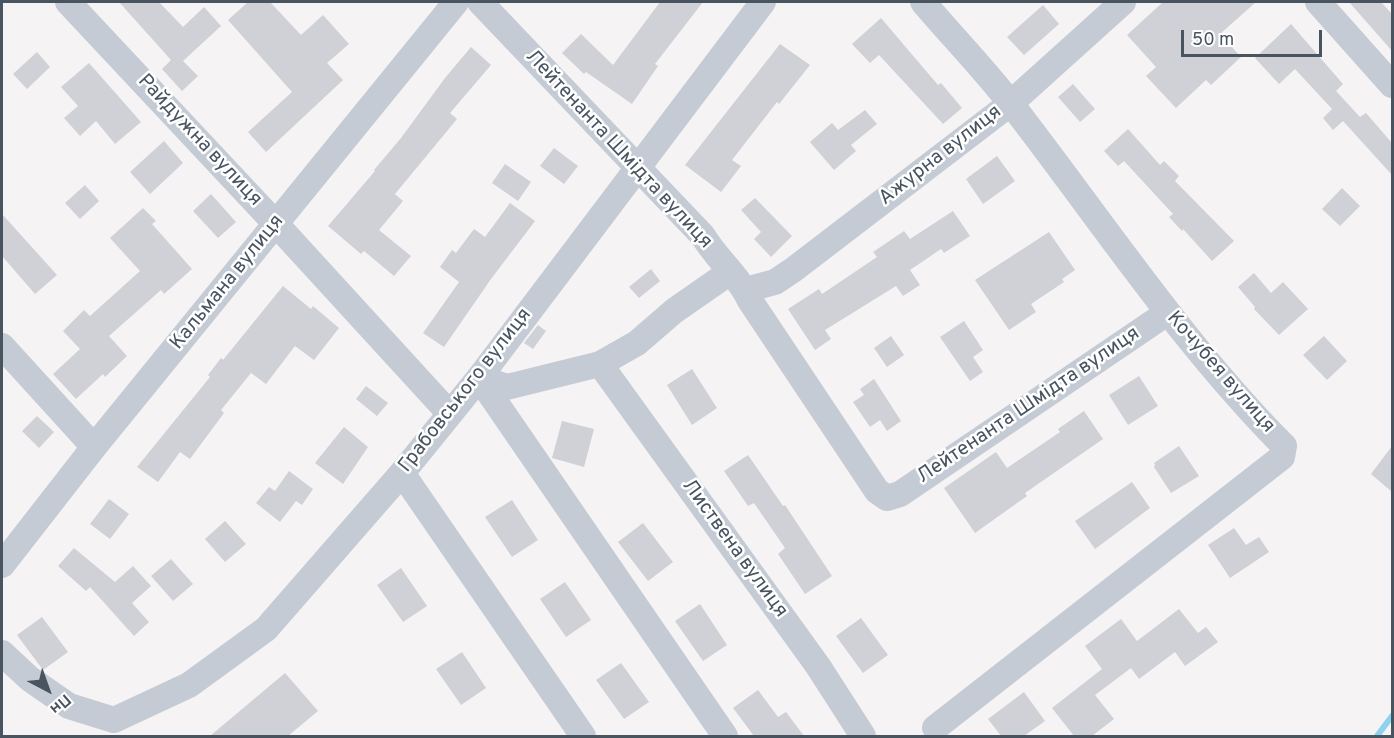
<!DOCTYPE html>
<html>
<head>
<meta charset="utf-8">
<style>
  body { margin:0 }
  #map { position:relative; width:1394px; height:738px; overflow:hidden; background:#f5f3f3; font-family:Overpass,sans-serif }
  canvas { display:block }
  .frame { position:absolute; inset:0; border:3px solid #495461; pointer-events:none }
  .north { position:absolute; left:18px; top:660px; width:60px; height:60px; -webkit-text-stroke:4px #fff; paint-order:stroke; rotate:139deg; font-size:16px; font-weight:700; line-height:24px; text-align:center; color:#495461 }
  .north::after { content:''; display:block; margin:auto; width:21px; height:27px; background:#495461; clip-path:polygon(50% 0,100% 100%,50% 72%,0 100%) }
  .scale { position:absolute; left:1181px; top:30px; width:141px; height:27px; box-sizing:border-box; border:3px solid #495461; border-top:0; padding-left:8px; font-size:18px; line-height:21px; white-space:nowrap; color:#495461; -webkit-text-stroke:4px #fff; paint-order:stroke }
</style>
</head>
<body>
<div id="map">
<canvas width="1394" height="738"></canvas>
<div class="frame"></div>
<div class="north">Пн</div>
<div class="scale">50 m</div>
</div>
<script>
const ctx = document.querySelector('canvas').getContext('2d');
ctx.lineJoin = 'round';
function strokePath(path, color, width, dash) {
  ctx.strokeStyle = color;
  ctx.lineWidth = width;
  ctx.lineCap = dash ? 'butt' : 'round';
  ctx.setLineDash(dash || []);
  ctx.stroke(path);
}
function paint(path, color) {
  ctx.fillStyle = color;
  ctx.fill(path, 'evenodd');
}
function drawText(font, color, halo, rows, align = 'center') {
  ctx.font = font + ' Overpass,sans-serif';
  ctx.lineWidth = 5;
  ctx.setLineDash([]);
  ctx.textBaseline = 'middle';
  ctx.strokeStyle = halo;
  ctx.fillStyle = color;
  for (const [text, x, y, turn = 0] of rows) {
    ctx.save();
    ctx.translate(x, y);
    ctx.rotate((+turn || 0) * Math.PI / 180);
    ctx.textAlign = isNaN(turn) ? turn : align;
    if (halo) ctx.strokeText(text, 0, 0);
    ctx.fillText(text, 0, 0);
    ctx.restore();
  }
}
const stream = new Path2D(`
  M 1377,736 L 1392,716`);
const building = new Path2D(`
  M 119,2 L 159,2 L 183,27 L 204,7 L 221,26 L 183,61 L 198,76 L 182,91 L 162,69 L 171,60 Z
  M 248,2 L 270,2 L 301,35 L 323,15 L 349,44 L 327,63 L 343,80 L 266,152 L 248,132 L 292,92 L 228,20 Z
  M 660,2 L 703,2 L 655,64 L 658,66 L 632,104 L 586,72 L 584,74 L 562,53 L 581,34 L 613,65 Z
  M 1163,2 L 1256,2 L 1220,34 L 1241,57 L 1211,85 L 1206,80 L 1176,108 L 1146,76 L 1156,67 L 1127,35 Z
  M 1349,2 L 1381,2 L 1392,14 L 1392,51 Z
  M 1043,5 L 1059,24 L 1024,55 L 1007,37 Z
  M 881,18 L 938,85 L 941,83 L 962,108 L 943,124 L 879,55 L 870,63 L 852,44 Z
  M 1291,24 L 1343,84 L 1336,91 L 1360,117 L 1366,113 L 1392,143 L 1392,175 L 1343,121 L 1333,130 L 1323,118 L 1332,109 L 1295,69 L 1279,84 L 1255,58 Z
  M 780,44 L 810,65 L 779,104 L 777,102 L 732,160 L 741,166 L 721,192 L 685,165 Z
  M 471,47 L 491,65 L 450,113 L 457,119 L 395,194 L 403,201 L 379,230 L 411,256 L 394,276 L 364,251 L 361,254 L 328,226 L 375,171 L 374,170 L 401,138 L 445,78 Z
  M 37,52 L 50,67 L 27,89 L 13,74 Z
  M 89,63 L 141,122 L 115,144 L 96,121 L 80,136 L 64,118 L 78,106 L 61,87 Z
  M 1073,84 L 1095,109 L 1080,122 L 1058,97 Z
  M 865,110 L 877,124 L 851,145 L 856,151 L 834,170 L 810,142 L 832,123 L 838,130 Z
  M 1128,129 L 1160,165 L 1164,161 L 1179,176 L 1175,181 L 1234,241 L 1212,261 L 1183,229 L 1182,231 L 1169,217 L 1173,214 L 1124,161 L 1118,166 L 1104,151 Z
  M 164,141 L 183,163 L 150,194 L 130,172 Z
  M 554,148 L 578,166 L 564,184 L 540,166 Z
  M 997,156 L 1015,181 L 983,204 L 966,179 Z
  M 505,164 L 531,182 L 518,201 L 492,183 Z
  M 85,185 L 99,201 L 80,219 L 65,203 Z
  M 1342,188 L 1360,206 L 1340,226 L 1322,209 Z
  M 211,194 L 236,222 L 218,238 L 193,211 Z
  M 755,198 L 792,236 L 771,257 L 754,239 L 761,232 L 741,210 Z
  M 510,203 L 535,221 L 491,279 L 444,347 L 423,333 L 459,282 L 440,267 L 452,250 L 456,253 L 474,229 L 485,237 Z
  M 143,208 L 156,221 L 152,224 L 192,269 L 164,294 L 161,290 L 109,336 L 127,356 L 105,377 L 103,374 L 76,399 L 53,374 L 80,349 L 63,331 L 84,310 L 90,316 L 140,271 L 110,238 Z
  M 953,211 L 970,236 L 944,253 L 941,249 L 910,270 L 920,285 L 903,296 L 896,286 L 825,330 L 831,339 L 815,350 L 788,309 L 819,289 L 822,294 L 877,257 L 873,252 L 904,231 L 910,239 Z
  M 2,214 L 57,275 L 35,294 L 2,256 Z
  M 1049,232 L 1075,270 L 1062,279 L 1064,282 L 1031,304 L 1036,312 L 1009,330 L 975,280 Z
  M 651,269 L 660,281 L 639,298 L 629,287 Z
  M 1254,273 L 1271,293 L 1283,282 L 1308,309 L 1279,335 L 1254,309 L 1255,307 L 1238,287 Z
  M 283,286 L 311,309 L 313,306 L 339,328 L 314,360 L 295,346 L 266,384 L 251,373 L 221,410 L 224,413 L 190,459 L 180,452 L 158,482 L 137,467 L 210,377 L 208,375 L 221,358 L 223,360 Z
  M 964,321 L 983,350 L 973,357 L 983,372 L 970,381 L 940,337 Z
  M 538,325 L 546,331 L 533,349 L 524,343 Z
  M 891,336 L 904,355 L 887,367 L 874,348 Z
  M 1324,336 L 1347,361 L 1327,380 L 1303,355 Z
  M 692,369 L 717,408 L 692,425 L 667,385 Z
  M 1139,376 L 1158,406 L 1128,425 L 1109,395 Z
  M 874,379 L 901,421 L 887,431 L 880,420 L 870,427 L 853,402 L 864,395 L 860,389 Z
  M 366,386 L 388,403 L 377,416 L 356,399 Z
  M 1084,411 L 1103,439 L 1025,493 L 1027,496 L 975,533 L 944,488 L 996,452 L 1007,468 L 1060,432 L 1058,429 Z
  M 37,416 L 54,432 L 39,448 L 22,431 Z
  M 562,421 L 594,429 L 584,467 L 552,458 Z
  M 344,427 L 368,447 L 343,484 L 315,463 Z
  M 1179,446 L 1199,476 L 1171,493 L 1154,467 L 1155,465 L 1154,463 Z
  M 1392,446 L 1392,492 L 1371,474 Z
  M 748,455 L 783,506 L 785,505 L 832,576 L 805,594 L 778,554 L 785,548 L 754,503 L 748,506 L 724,471 Z
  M 289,471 L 313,489 L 302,505 L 296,501 L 280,522 L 256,503 L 269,487 L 275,491 Z
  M 1132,482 L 1150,508 L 1095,549 L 1075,521 Z
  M 109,499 L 129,514 L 110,539 L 90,524 Z
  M 512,500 L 538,540 L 512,557 L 485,517 Z
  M 225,521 L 246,544 L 225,562 L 205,539 Z
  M 643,523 L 673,562 L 648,581 L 618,542 Z
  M 1234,528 L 1246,545 L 1259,537 L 1269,552 L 1230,578 L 1208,545 Z
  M 74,548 L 115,582 L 133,566 L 151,586 L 132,603 L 149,622 L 134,636 L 90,587 L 86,591 L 58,566 Z
  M 171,559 L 193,584 L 173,601 L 151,576 Z
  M 401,568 L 427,606 L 403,622 L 377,585 Z
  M 565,582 L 591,620 L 566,637 L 540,599 Z
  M 700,604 L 727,645 L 703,661 L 675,621 Z
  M 1179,609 L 1198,633 L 1206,627 L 1218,642 L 1185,666 L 1175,652 L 1139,679 L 1131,668 L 1095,695 L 1114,719 L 1092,736 L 1074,736 L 1052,708 L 1102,669 L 1085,646 L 1121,619 L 1137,641 Z
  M 42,617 L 68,652 L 43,670 L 17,635 Z
  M 861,618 L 888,655 L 863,673 L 836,636 Z
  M 462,652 L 486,688 L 461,705 L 436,669 Z
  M 621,663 L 649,702 L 624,719 L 596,680 Z
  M 285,673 L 318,711 L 288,736 L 210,736 Z
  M 758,690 L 778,717 L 786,712 L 804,736 L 754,736 L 733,708 Z
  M 1024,692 L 1045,721 L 1024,736 L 1001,736 L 988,719 Z`);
const minor = new Path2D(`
  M 68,2 L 276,224 L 450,414
  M 480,2 L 703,236 C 716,258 740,278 749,299 L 877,491 L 887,498 L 900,494 L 1167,313
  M 923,2 C 952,36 984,69 1012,105 C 1101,220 1181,342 1284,446 L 1282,457 L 935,728
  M 1318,2 L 1392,85
  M 745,290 L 775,282 L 793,270 L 1011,103 L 1123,2
  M 2,346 L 94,447
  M 600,364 L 818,666 L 863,736
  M 479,378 L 725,736
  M 479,378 L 507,387 L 600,364 L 637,343 L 674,311 L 730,272
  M 402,473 L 583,736
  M 2,565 L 94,447 L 456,2
  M 2,653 L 30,679 L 69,706 L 114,720 L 189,685 L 266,629 L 402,473 L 479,378 L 763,2`);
const streetNames = [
  ["Райдужна вулиця",199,141,47],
  ["Лейтенанта Шмідта вулиця",618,150,47],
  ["Ажурна вулиця",941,156,-38],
  ["Кальмана вулиця",228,283,-51],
  ["Кочубея вулиця",1220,373,49],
  ["Грабовського вулиця",466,391,-52],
  ["Лейтенанта Шмідта вулиця",1029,406,-34],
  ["Листвена вулиця",734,549,54]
];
strokePath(stream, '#8ed2f0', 6);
paint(building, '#cfd1d7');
strokePath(minor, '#c4cbd4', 26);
drawText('20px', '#495461', '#fff', streetNames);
</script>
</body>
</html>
